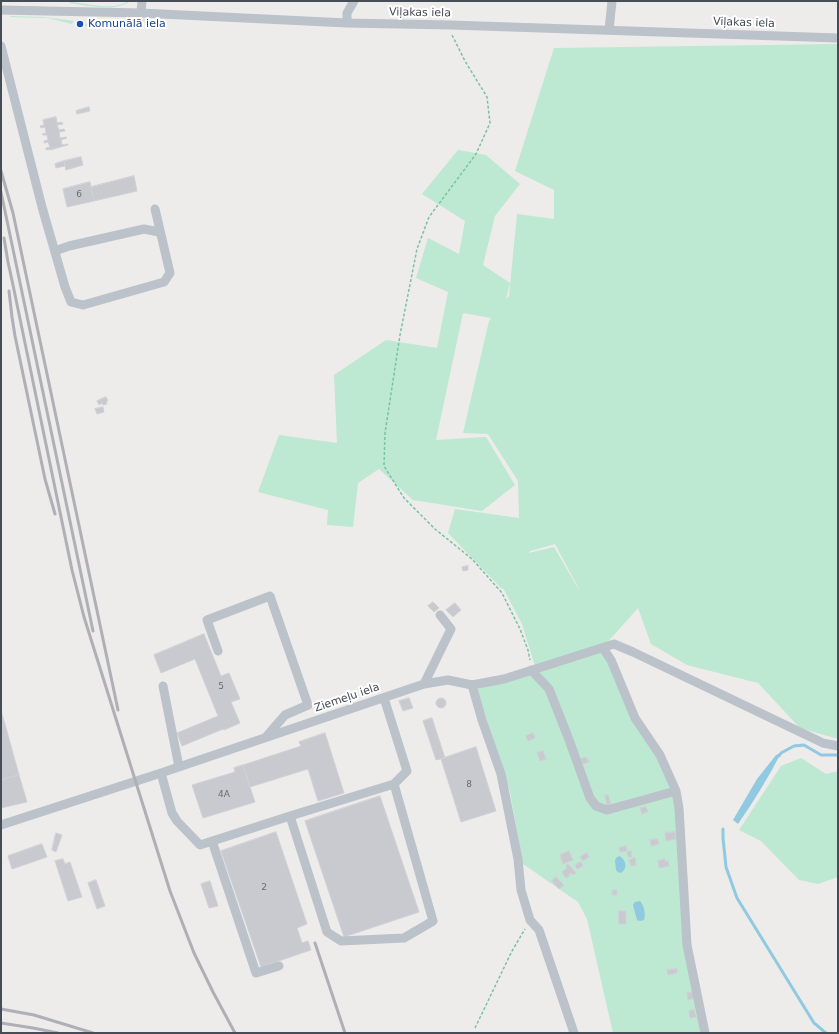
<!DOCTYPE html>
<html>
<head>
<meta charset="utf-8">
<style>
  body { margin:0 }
  #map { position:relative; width:839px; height:1034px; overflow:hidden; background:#eeebeb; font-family:"DejaVu Sans",sans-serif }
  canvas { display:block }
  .frame { position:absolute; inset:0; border:2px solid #464d56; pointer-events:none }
</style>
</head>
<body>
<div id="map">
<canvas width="839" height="1034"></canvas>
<div class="frame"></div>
</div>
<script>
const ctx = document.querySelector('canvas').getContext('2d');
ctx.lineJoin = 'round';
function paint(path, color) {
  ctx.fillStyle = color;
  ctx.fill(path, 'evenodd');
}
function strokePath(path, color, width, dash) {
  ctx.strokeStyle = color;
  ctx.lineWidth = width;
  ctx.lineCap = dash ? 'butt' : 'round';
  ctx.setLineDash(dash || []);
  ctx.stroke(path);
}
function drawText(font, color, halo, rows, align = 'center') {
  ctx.font = font + ' "DejaVu Sans",sans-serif';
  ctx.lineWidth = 4;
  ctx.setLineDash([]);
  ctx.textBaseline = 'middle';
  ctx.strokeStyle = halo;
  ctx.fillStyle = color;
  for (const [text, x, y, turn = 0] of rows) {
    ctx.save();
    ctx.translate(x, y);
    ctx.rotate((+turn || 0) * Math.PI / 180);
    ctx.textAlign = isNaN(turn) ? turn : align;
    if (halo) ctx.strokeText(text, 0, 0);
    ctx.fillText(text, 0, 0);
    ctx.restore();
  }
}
const green = new Path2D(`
  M 128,1 L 130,1 C 116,13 85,5 69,3 L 70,2 L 73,2 C 88,4 115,11 128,1 Z
  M 12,16 L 43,17 L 74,21 L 72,24 L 48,18 L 9,17 Z
  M 120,19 L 151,19 C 145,22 131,20 123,21 C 110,23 98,26 85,26 L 86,24 L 89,22 L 103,21 Z
  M 838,44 L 838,739 L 800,728 L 758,683 L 687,665 L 651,644 L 638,608 L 605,645 L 618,677 L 678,794 L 689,938 L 708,1033 L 613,1033 L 587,919 L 578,902 L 523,864 L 510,792 L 477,689 L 578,659 L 535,666 L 522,624 L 503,588 L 502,589 L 448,533 L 455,509 L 519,518 L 518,481 L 488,434 L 463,433 L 489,321 L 491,318 L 463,313 L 436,440 L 486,437 L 515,485 L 482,511 L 413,500 L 379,469 L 358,483 L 353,527 L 327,525 L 328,510 L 258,492 L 279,435 L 337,443 L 334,375 L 386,340 L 437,348 L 448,292 L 416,278 L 428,238 L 459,254 L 465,221 L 422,194 L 458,150 L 486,155 L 520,184 L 495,216 L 483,265 L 510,283 L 506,299 L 509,296 L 517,214 L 554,219 L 554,190 L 515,171 L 554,48 ZM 555,544 L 579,589 L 579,590 L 554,547 L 529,553 L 530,551 Z
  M 801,758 L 826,774 L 838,771 L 838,877 L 818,884 L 799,880 L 761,841 L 739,830 L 781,766 Z`);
const water = new Path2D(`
  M 781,753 C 768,778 754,801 738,824 L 733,820 L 757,779 L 776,755 Z
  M 620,856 C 626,861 628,868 621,873 L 618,872 L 616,870 L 615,860 L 617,857 Z
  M 640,901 C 644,905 646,914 644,920 L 640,921 L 637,920 L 633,905 L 635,902 Z`);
const stream = new Path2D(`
  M 779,756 L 781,753 L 794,746 L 804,745 L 821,755 L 838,755
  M 723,829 L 723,838 L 726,867 L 737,898 L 814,1023 L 826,1033`);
const building = new Path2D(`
  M 89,107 L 90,111 L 77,114 L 76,111 Z
  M 56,117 L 57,123 L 62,122 L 63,124 L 57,125 L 59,130 L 64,129 L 65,131 L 59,132 L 60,138 L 66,137 L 67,138 L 61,140 L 62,145 L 68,144 L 68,145 L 50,150 L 50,149 L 46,150 L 46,148 L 50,147 L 48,142 L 44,143 L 44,141 L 48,140 L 47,135 L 43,135 L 42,134 L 46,133 L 45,127 L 41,128 L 40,126 L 44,125 L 43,120 Z
  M 81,157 L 83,165 L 66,170 L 64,161 Z
  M 64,161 L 65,166 L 56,168 L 55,164 Z
  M 134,176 L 137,191 L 94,201 L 91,187 Z
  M 90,182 L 94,201 L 67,207 L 63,189 Z
  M 106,397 L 108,401 L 106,402 L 107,404 L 103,405 L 102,403 L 99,405 L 97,401 Z
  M 103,407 L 104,412 L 97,414 L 95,409 Z
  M 468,566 L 468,570 L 463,571 L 462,567 Z
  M 433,602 L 439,608 L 434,612 L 428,606 Z
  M 455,603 L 461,610 L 453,617 L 446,610 Z
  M 204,634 L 221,676 L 229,673 L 240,699 L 231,702 L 240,723 L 224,730 L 223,729 L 182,746 L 177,733 L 218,716 L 195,659 L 161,673 L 154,655 Z
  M436 703a5 5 0 1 1 10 0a5 5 0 1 1-10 0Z
  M 409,698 L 413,708 L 403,711 L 399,701 Z
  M 1,711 L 5,724 L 1,725 Z
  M 432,718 L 445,758 L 436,760 L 423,721 Z
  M 5,724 L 19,775 L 1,780 L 1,725 Z
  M 325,733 L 344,793 L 318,801 L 308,769 L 250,787 L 243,765 L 301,746 L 299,742 Z
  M 533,733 L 535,738 L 528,741 L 526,736 Z
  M 476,747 L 496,811 L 461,822 L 441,759 Z
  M 543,751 L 546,759 L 540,761 L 537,753 Z
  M 586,757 L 589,762 L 583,764 L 581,759 Z
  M 243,765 L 255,802 L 203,818 L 192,785 L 235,772 L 234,768 Z
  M 19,775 L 27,802 L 1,808 L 1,780 Z
  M 608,795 L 611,804 L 607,805 L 605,796 Z
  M 380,796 L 419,912 L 344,937 L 305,821 Z
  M 646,807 L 648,812 L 642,814 L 640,808 Z
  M 276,832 L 307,924 L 297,928 L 302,943 L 308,941 L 311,950 L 261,967 L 221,851 Z
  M 675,832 L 676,839 L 666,841 L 665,833 Z
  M 56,833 L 62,835 L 56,852 L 52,850 Z
  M 657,839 L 659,844 L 651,846 L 650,840 Z
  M 42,844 L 47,857 L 12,869 L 8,856 Z
  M 626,846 L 627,851 L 620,852 L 619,848 Z
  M 569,851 L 573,860 L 563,864 L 560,855 Z
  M 631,851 L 632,857 L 628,857 L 627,852 Z
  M 587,853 L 589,857 L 583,861 L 580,857 Z
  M 635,858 L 636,865 L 631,866 L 629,860 Z
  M 63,859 L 65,864 L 70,862 L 82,897 L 68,901 L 55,861 Z
  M 665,859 L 665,861 L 668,861 L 669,866 L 659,868 L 658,861 Z
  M 581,862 L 583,866 L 577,869 L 575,865 Z
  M 568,864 L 576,873 L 573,875 L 571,873 L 569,874 L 570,876 L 566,878 L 562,872 L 567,868 L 566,866 Z
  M 556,877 L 564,885 L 559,889 L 552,881 Z
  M 96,880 L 105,906 L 97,909 L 88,883 Z
  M 210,881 L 218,906 L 209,908 L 201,884 Z
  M 613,890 L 617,890 L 617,895 L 612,895 Z
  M 619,911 L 626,911 L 626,924 L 619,924 Z
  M 677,969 L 677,973 L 668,975 L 667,970 Z
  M 695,992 L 696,998 L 688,1000 L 687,993 Z
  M 694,1010 L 696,1017 L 690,1018 L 689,1011 Z`);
const path = new Path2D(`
  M 452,35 L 465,61 L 487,97 L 490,123 L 476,154 L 429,217 L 417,249 L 400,335 L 385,433 L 384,466 L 404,498 L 435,529 L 472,559 L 502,593 L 520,629 L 528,650 L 530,660
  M 475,1028 L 512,951 L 525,929`);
const minor = new Path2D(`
  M 1,10 L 141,13 L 347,23 L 451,25 L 838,38
  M 141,13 L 142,1
  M 347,23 L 347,13 L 354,1
  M 609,30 L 612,1
  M 1,46 L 42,207 L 65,287 L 71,302 L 83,305 L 164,282 L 170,273 L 155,209
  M 55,251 L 69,246 L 144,229 L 159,232
  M 603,648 L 611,660 L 635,718 L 660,755 L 676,791 L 679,808 L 687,945 L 705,1033
  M 218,651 L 207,620 L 270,596 L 308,705 L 285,715 L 266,737
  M 531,670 L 549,689 L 568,737 L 590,798 L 596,806 L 607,810 L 676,791
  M 424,684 L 451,629 L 440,615
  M 472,685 L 504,679 L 614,644 L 633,652 L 823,743 L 838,746
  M 163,686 L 179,767
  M 384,698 L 407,771 L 394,784 L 433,921 L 404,938 L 341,941 L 327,932 L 290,816 L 394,784
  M 161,773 L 172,813 L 177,821 L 200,845 L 290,816
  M 1,825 L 161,773 L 424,684 L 448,680 L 472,685 L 482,720 L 501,774 L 518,859 L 521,890 L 530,920 L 539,930 L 574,1033
  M 212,841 L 256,973 L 279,966`);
const rail = new Path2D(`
  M 1,171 L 13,213 L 118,710
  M 1,192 L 93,631
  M 4,238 L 8,262 L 13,285 L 72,570 L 84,617 L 170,891 L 194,953 L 213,992 L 235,1033
  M 9,291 L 12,317 L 15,336 L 45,479 L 55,514
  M 315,943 L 345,1033
  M 1,1009 L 34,1015 L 93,1033
  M 1,1023 L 33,1028 L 58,1033`);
const markers = [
  [80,24,4,"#1a4fb4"]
];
const numberNames = [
  ["6",79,195],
  ["5",221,687],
  ["8",469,785],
  ["4A",224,795],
  ["2",264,888]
];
const streetNames = [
  ["Viļakas iela",420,13,1],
  ["Viļakas iela",744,23,2],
  ["Ziemeļu iela",347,698,-19]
];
const transitNames = [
  ["Komunālā iela",88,24]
];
paint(green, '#bde8d1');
paint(water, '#8fcae0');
strokePath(stream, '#8fcae0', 3);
paint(building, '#c9cad0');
strokePath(building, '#d0d1d6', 1);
strokePath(path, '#79c2a3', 1.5, [3, 2]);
strokePath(minor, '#bbc2c9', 9);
strokePath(rail, '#aeb0b5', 3);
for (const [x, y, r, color] of markers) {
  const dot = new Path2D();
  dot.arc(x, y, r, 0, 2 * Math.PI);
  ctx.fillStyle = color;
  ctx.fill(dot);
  strokePath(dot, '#fff', 1.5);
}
drawText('9px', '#676c74', null, numberNames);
drawText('11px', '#464d56', '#fff', streetNames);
drawText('11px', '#164399', '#fff', transitNames, 'left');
</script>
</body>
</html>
